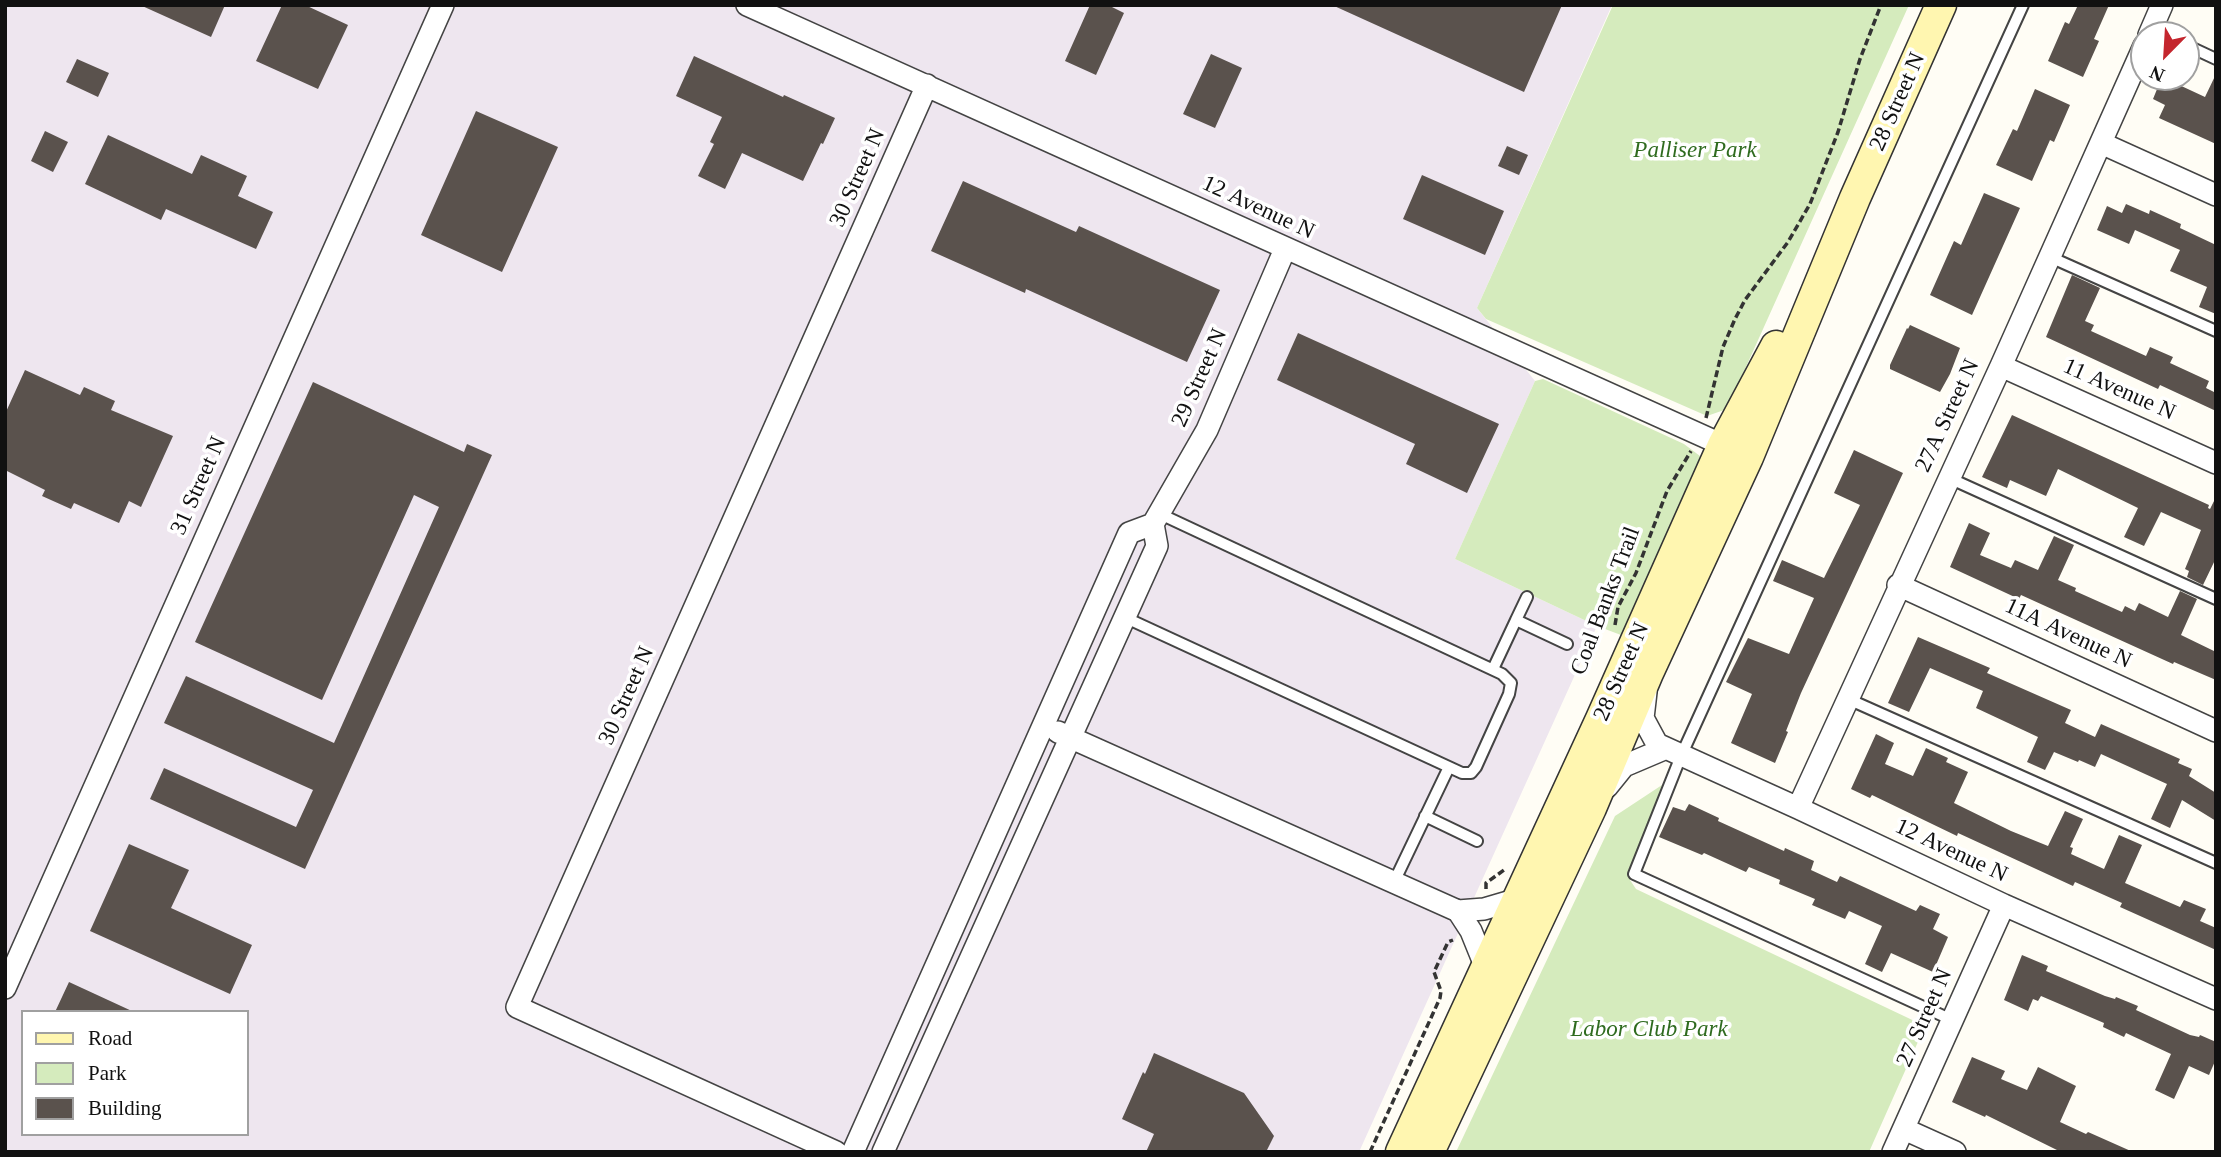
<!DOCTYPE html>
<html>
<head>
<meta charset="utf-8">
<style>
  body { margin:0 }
  #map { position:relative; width:2221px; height:1157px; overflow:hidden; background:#fffdf5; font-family:"Times New Roman",serif }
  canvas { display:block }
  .frame { position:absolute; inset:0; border:7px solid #111; pointer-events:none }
  .legend { position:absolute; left:21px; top:1010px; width:228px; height:126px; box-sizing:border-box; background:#fff; border:2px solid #a0a0a0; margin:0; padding:9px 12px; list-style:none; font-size:21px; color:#111 }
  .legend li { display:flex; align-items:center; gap:14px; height:35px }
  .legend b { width:35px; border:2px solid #a0a0a0 }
  .north { position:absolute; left:2130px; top:21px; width:70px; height:70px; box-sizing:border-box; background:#fff; border:2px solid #a0a0a0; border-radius:50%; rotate:204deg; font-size:19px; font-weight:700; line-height:28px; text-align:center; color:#111 }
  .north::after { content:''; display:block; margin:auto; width:24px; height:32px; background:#c4262e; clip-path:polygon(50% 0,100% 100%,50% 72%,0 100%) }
</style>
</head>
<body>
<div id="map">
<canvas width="2221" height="1157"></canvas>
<div class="frame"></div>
<ul class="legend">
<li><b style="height:9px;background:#fff6b0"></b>Road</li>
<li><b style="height:19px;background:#d5ebbd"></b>Park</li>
<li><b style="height:19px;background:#5a524d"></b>Building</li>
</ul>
<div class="north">N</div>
</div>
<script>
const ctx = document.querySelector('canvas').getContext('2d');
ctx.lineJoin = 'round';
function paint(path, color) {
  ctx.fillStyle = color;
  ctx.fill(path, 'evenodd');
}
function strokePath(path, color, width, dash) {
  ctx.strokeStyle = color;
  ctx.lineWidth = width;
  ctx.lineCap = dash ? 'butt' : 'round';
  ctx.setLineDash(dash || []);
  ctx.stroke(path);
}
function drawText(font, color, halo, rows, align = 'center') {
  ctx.font = font + ' "Times New Roman",serif';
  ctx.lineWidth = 7;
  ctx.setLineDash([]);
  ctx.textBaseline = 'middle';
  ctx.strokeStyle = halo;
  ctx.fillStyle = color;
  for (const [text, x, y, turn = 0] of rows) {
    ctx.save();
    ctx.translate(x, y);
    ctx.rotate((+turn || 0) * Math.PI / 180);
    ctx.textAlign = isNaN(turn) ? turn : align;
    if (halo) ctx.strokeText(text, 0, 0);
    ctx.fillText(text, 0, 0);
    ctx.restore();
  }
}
const industrial = new Path2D(`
  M 5,5 L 1612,5 L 1477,308 L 1535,381 L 1455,559 L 1597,626 L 1359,1152 L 5,1152 ZM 23,1012 L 247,1012 L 247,1134 L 23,1134 Z`);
const green = new Path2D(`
  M 1613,5 L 1909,5 L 1727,409 L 1707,416 L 1486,319 L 1477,308 Z
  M 1543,379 L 1684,444 L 1700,456 L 1702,471 L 1629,638 L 1597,626 L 1455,559 L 1535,381 Z
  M 1662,785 L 1630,880 L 1636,889 L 1925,1026 L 1869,1152 L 1456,1152 L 1615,816 Z`);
const building = new Path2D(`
  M 140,5 L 225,5 L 211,37 Z
  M 282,5 L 305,5 L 348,25 L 318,89 L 256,61 Z
  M 1090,5 L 1108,5 L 1124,13 L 1096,75 L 1065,61 Z
  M 1332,5 L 1562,5 L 1524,92 Z
  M 2078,5 L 2109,5 L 2094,39 L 2099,41 L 2083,77 L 2048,61 L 2065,22 L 2069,24 Z
  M 1211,54 L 1242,68 L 1215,128 L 1183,114 Z
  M 694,56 L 783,97 L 784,95 L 835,118 L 823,144 L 821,143 L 803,181 L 742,153 L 725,189 L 698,176 L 714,144 L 710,142 L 722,117 L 676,96 Z
  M 77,59 L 109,73 L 98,97 L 66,82 Z
  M 2216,74 L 2216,144 L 2159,118 L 2165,105 L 2153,99 L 2162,77 L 2205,97 Z
  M 2035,89 L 2070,105 L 2054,142 L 2050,140 L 2032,181 L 1996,165 L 2013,129 L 2017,131 Z
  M 476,111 L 558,147 L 502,272 L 421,235 Z
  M 45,131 L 68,142 L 53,172 L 31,161 Z
  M 108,135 L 192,174 L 201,155 L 247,176 L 238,196 L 273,212 L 256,249 L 166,209 L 161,220 L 85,184 Z
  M 1507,146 L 1528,155 L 1519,175 L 1498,166 Z
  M 1422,175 L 1504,211 L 1485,255 L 1403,219 Z
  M 963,181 L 1076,232 L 1079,226 L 1220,290 L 1187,362 L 1026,289 L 1025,293 L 931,251 Z
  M 1984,193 L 2020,208 L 1972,315 L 1930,295 L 1954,241 L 1961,245 Z
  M 2126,204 L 2149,214 L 2150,210 L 2181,224 L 2180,228 L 2216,245 L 2216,314 L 2199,307 L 2207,287 L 2170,271 L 2180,250 L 2135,230 L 2129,244 L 2097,230 L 2107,206 L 2122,213 Z
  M 2072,275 L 2100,288 L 2085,321 L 2094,325 L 2091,331 L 2146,356 L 2150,347 L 2173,357 L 2170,363 L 2209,381 L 2206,388 L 2216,393 L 2216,411 L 2160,385 L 2158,389 L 2046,337 Z
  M 1910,325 L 1960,348 L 1950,374 L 1940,392 L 1890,369 L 1890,365 L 1907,328 L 1908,329 Z
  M 1298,333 L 1499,424 L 1467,493 L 1406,464 L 1415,444 L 1277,380 Z
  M 25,370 L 80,395 L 84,387 L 115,401 L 111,410 L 173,436 L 141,507 L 129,501 L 119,523 L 74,503 L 71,509 L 42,496 L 45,490 L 5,470 L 5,414 Z
  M 313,382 L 464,452 L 467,444 L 492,455 L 305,869 L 150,799 L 164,768 L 296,827 L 313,790 L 164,723 L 186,676 L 334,743 L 439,507 L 414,495 L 322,700 L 195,642 Z
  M 2012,415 L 2209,505 L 2208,508 L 2210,509 L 2216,497 L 2216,558 L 2203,585 L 2187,577 L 2189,571 L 2185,569 L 2201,530 L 2161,512 L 2144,546 L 2124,537 L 2138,508 L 2058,469 L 2046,496 L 2010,480 L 2007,488 L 1982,477 Z
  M 1854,450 L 1903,473 L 1801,693 L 1786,731 L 1788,732 L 1775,763 L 1731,743 L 1752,694 L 1726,682 L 1748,638 L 1789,654 L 1814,598 L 1773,581 L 1782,560 L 1824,578 L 1860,505 L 1834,493 Z
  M 1969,523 L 1990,533 L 1980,555 L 2011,568 L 2015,560 L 2038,570 L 2054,536 L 2074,545 L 2058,580 L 2076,588 L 2075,591 L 2122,612 L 2125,606 L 2135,611 L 2139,603 L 2168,617 L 2180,591 L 2197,599 L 2181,635 L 2216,652 L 2216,680 L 2174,662 L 2173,664 L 2021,595 L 2019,599 L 1950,567 Z
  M 1918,637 L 1990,668 L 1987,673 L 2071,710 L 2065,723 L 2095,737 L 2101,724 L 2180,759 L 2178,763 L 2192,769 L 2189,776 L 2216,793 L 2216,821 L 2182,800 L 2170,828 L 2151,819 L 2167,784 L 2101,754 L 2095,767 L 2079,760 L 2078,762 L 2054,752 L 2045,770 L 2027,762 L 2038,737 L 1976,708 L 1983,691 L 1930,668 L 1909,712 L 1888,703 Z
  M 1876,734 L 1894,743 L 1885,764 L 1913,776 L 1926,748 L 1948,758 L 1946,762 L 1968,772 L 1954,803 L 2011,831 L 2048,846 L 2065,811 L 2083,819 L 2070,847 L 2073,848 L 2071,854 L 2104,869 L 2119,835 L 2142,845 L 2125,883 L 2180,907 L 2184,900 L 2206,909 L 2200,921 L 2216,928 L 2216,950 L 2120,907 L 2122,903 L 2075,882 L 2073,886 L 1958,833 L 1957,836 L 1872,795 L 1870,798 L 1851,789 Z
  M 1689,804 L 1719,818 L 1718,821 L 1784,851 L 1785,848 L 1814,861 L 1811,870 L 1837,882 L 1840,876 L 1916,911 L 1920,905 L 1940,914 L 1933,929 L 1948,937 L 1933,972 L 1891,953 L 1882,972 L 1865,964 L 1882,926 L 1849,911 L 1845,919 L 1812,905 L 1815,899 L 1779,884 L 1780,880 L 1749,867 L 1746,872 L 1704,853 L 1702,855 L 1659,837 L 1673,807 L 1685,811 Z
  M 129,844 L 189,870 L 171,908 L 252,945 L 230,994 L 90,931 Z
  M 2022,955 L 2048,966 L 2046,971 L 2105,996 L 2115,999 L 2116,997 L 2138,1006 L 2136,1010 L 2190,1035 L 2199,1037 L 2200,1035 L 2216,1042 L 2216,1059 L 2209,1075 L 2189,1066 L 2174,1099 L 2155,1090 L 2171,1054 L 2126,1033 L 2124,1037 L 2103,1027 L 2104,1023 L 2041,996 L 2038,1001 L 2033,999 L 2028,1011 L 2004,1000 Z
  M 69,982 L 134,1012 L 55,1012 Z
  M 1154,1053 L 1244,1093 L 1274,1136 L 1266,1152 L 1146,1152 L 1154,1134 L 1122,1119 L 1143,1072 L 1145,1074 Z
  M 1972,1057 L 2005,1071 L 2001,1079 L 2027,1090 L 2038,1067 L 2076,1086 L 2060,1122 L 2086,1134 L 2088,1132 L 2133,1152 L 2061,1152 L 1986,1115 L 1985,1117 L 1952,1102 Z`);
const path = new Path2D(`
  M 1706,418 L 1723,347 L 1735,319 L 1745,300 L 1788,242 L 1810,204 L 1838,132 L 1860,59 L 1881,5
  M 1615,625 L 1618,607 L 1636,573 L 1667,491 L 1691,451
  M 1486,889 L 1486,883 L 1504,870
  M 1370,1152 L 1440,998 L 1441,991 L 1434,972 L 1448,942 L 1453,940`);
const lane = new Path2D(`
  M 2186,45 L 2216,59
  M 2050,257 L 2216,331
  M 1949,478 L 2216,599
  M 1124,617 L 1462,773 L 1471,773 L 1476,767 L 1509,694 L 1511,683 L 1502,674 L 1158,513
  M 1516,620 L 1527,597
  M 1493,669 L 1516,620 L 1567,644
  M 1848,699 L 2216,863
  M 1425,816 L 1477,841
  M 1394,882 L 1449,767
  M 1952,1020 L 1634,874 L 1681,756 L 2023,5`);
const street = new Path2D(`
  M 747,5 L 1734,450
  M 2149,35 L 2162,5
  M 2101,143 L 2216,195
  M 2001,366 L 2216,463
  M 1153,524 L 1207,430 L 1285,249
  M 1898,585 L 2216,731
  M 1646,692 L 1643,718 L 1657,744 L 1798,808 L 2004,905 L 2216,999
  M 1058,732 L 1458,911 L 1484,909 L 1518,899
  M 1607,787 L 1624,766 L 1664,749
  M 1798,808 L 2001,366 L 2144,46
  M 1458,911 L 1471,931 L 1486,968
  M 5,988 L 443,5
  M 1904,1129 L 1955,1152
  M 836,1152 L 517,1007 L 927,85
  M 853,1152 L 1129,533 L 1153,524
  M 883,1152 L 1157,546 L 1153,524
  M 1893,1152 L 2004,905`);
const secondary = new Path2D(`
  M 1401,1152 L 1601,719 L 1723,445 L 1776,346
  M 1429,1152 L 1591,808 L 1648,673 L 1748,457 L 1855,198 L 1941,5`);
const streetNames = [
  ["28 Street N",1898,102,-66],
  ["30 Street N",858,178,-66],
  ["12 Avenue N",1258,208,25],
  ["29 Street N",1200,378,-66],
  ["11 Avenue N",2119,390,24],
  ["27A Street N",1948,416,-65],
  ["31 Street N",199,486,-66],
  ["Coal Banks Trail",1606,601,-69],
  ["11A Avenue N",2068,634,25],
  ["28 Street N",1622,672,-66],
  ["30 Street N",627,696,-66],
  ["12 Avenue N",1951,851,25],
  ["27 Street N",1925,1018,-66]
];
const parkNames = [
  ["Palliser Park",1695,151],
  ["Labor Club Park",1649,1030]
];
paint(industrial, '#eee6ef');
paint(green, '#d5ebbd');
paint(building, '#5a524d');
strokePath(lane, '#444', 14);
strokePath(street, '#444', 24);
strokePath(secondary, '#333', 33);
strokePath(path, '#333', 3.5, [7, 3.5]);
strokePath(lane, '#fff', 10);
strokePath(street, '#fff', 21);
strokePath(secondary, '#fff6b0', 30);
drawText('23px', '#111', '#fff', streetNames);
drawText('italic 23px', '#2f6b1f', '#fff', parkNames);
</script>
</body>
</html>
